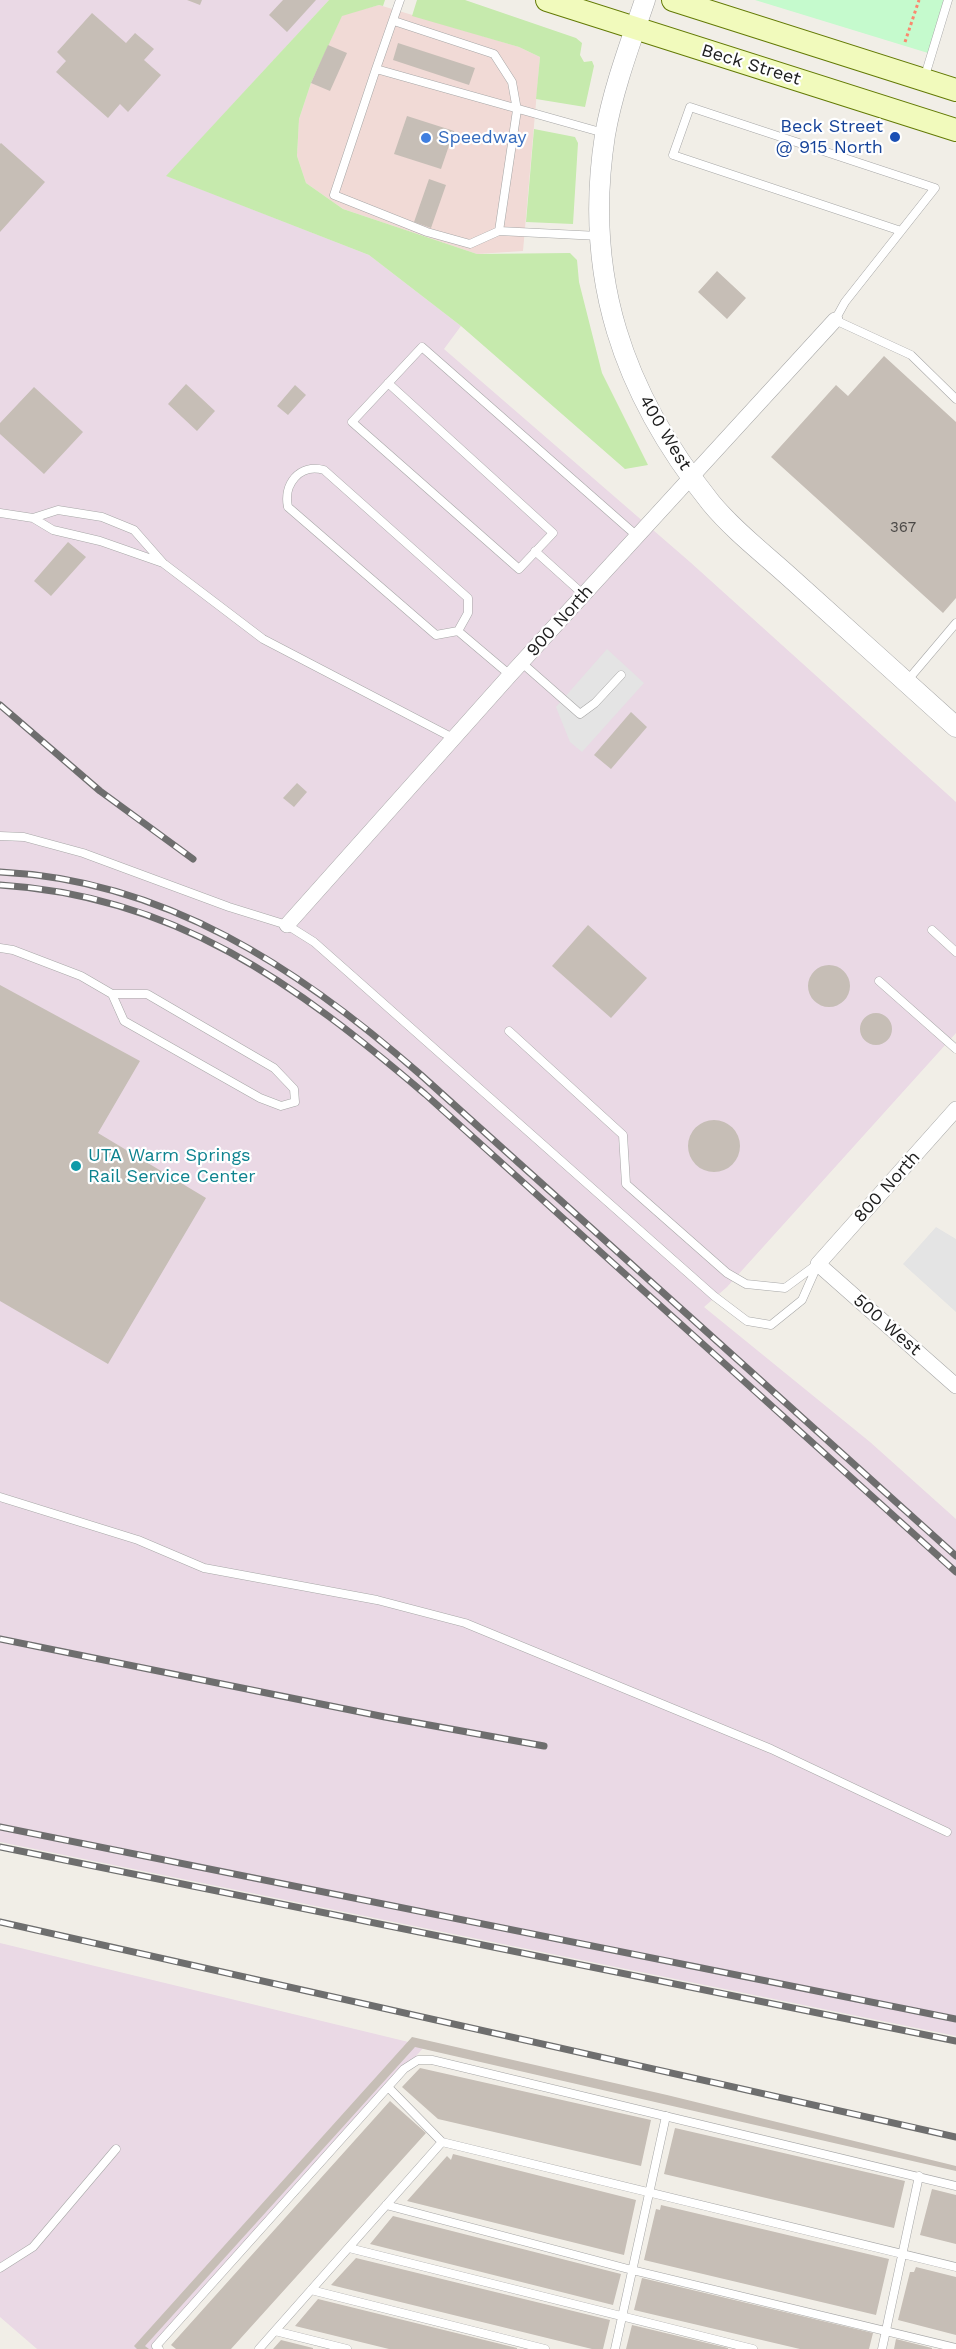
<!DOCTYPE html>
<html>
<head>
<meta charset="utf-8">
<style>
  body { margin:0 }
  canvas { display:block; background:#f1eee7 }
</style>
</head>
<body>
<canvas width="956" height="2349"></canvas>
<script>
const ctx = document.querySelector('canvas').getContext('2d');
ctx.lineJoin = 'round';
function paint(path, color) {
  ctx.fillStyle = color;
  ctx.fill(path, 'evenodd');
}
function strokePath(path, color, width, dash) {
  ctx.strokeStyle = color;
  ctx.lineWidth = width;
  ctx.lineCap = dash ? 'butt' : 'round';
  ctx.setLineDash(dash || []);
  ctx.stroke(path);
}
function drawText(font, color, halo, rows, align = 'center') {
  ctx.font = font + ' "Work Sans",sans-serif';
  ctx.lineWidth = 4.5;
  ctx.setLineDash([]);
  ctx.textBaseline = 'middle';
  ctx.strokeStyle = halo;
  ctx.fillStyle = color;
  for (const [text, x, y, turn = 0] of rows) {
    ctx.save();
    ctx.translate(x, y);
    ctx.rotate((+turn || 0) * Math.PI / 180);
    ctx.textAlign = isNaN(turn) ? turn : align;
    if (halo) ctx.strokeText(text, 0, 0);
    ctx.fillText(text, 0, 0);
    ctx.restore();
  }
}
const commercial = new Path2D(`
  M 379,5 L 519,47 L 540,57 L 523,251 L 477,254 L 343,209 L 306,183 L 297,156 L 299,119 L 311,83 L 342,15 Z`);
const industrial = new Path2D(`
  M 0,0 L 329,0 L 167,176 L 369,255 L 461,326 L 444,349 L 690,562 L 956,802 L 956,1033 L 727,1287 L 704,1307 L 870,1442 L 956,1519 L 956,2036 L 0,1842 Z
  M 0,1943 L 425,2046 L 152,2349 L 37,2349 L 0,2317 Z`);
const grass = new Path2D(`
  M 329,0 L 385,0 L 383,6 L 379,5 L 342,16 L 311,83 L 299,119 L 297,156 L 306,183 L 343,209 L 477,254 L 570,253 L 577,260 L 579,282 L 602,373 L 648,465 L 625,469 L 461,326 L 369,255 L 166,176 Z
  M 417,0 L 465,0 L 576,38 L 582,43 L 580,55 L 584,62 L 592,61 L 594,66 L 585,107 L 536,99 L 540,57 L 519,47 L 412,16 Z
  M 534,129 L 575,137 L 578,143 L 573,224 L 526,222 Z`);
const park = new Path2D(`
  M 755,0 L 944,0 L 928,53 Z`);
const parking = new Path2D(`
  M 607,649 L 644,683 L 582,752 L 570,742 L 556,707 Z
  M 936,1227 L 956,1239 L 956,1312 L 903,1264 Z`);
const building = new Path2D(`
  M 187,0 L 202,0 L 200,5 Z
  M 283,0 L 316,0 L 287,32 L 269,15 Z
  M 92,13 L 126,43 L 135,33 L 154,49 L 144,60 L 161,75 L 128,112 L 120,104 L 108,118 L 56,72 L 66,61 L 57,52 Z
  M 398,43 L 475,68 L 469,85 L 393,60 Z
  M 328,45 L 347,53 L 330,91 L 311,83 Z
  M 407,116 L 454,131 L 441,169 L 394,154 Z
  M 1,143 L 45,182 L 0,232 L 0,144 Z
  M 429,179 L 446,185 L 431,228 L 414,222 Z
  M 717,271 L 746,298 L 727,319 L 698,292 Z
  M 884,356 L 956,422 L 956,598 L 943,613 L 771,457 L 836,385 L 848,396 Z
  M 186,384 L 215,411 L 197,431 L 168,404 Z
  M 295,385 L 306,395 L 288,415 L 277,406 Z
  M 34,387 L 83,432 L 44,474 L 0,434 L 0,423 Z
  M 68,542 L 86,557 L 51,596 L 34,581 Z
  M 631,712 L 647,727 L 611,769 L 594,755 Z
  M 297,783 L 307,792 L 294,807 L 283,798 Z
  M 588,925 L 647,978 L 611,1018 L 552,966 Z
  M808 986a21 21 0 1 1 42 0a21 21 0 1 1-42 0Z
  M 0,985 L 140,1061 L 98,1133 L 206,1198 L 108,1364 L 0,1301 Z
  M860 1029a16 16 0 1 1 32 0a16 16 0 1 1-32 0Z
  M688 1146a26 26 0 1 1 52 0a26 26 0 1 1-52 0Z
  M 412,2037 L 667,2095 L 956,2166 L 956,2171 L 415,2047 L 145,2346 L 149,2349 L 137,2349 L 134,2346 Z
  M 420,2068 L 651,2120 L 641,2166 L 438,2119 L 402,2087 Z
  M 390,2101 L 426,2133 L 231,2349 L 176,2349 L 171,2345 Z
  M 675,2128 L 905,2181 L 894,2228 L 664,2174 Z
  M 453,2154 L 636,2200 L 624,2255 L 407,2201 L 447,2156 L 451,2160 Z
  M 932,2189 L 956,2195 L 956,2244 L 920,2235 Z
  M 661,2205 L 889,2259 L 876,2315 L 644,2260 L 656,2209 L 660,2210 Z
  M 393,2216 L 621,2274 L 613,2305 L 370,2244 Z
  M 356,2258 L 610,2320 L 603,2349 L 592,2349 L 331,2285 Z
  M 916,2267 L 956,2277 L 956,2335 L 898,2320 L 910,2272 L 914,2272 Z
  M 642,2278 L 873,2333 L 869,2349 L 800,2349 L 634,2310 Z
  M 318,2299 L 517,2348 L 517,2349 L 389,2349 L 295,2326 Z
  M 632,2325 L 728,2348 L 728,2349 L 626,2349 Z
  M 896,2339 L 932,2348 L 932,2349 L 894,2349 Z
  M 281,2340 L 313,2348 L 313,2349 L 273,2349 Z`);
const path = new Path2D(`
  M 905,42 L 919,0`);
const service = new Path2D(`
  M 400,0 L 376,69 L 604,133
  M 394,21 L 494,54 L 512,82 L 517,110 L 499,231 L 599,236
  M 376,69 L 334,195 L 427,232 L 470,244 L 499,231
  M 924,79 L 948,0
  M 901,231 L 673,155 L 690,107 L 935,188 L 845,302 L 835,320 L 911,355 L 956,399
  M 388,383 L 553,533 L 519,569 L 352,422 L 422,347 L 637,536
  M 0,513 L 33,518
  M 535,551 L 584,595
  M 163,563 L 100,541 L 53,530 L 33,518 L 58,510 L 102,517 L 134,530 L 163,563 L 263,639 L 453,738
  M 458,631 L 468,613 L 468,598 L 324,470 C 299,463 283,485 288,507 L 436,635 L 458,631 L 510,675
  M 522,663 L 580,714 L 595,703 L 621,675
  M 907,681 L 956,623
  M 0,836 L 24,837 L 83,853 L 229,907 L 287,925 L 314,942 L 714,1296 L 747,1321 L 771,1325 L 802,1300 L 818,1264
  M 932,930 L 956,952
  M 0,948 L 13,950 L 81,976 L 112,994 L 147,994 L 274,1068 L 294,1089 L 295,1102 L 281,1106 L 260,1098 L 124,1021 L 112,994
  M 879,981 L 956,1049
  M 509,1031 L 623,1135 L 626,1184 L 727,1273 L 746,1284 L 785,1288 L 816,1265
  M 0,1497 L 138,1540 L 204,1568 L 377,1600 L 465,1623 L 771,1749 L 947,1832
  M 388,2087 L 442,2142 L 956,2267
  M 386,2205 L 632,2270 L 956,2348
  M 349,2248 L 753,2349
  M 0,2268 L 33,2247 L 116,2149
  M 311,2290 L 545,2349
  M 275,2331 L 347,2349
  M 159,2349 L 156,2346 L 404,2069 L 418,2060 L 432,2060 L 956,2186
  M 259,2349 L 442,2142
  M 615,2349 L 666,2116
  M 882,2349 L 919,2176`);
const minor = new Path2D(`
  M 287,925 L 510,675 L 835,320
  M 956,1109 L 818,1264 L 956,1386`);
const tertiary = new Path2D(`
  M 645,0 C 630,44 613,89 605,135 C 583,277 623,393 711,503 C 735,532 767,556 794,581 C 848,630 902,678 956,727`);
const secondary = new Path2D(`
  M 547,0 L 956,130
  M 673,0 L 956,90`);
const rail = new Path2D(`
  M 0,705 L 100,791 L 193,859
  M 0,872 C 166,880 300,969 421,1075 L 956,1556
  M 0,885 C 176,896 296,984 425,1094 L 956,1572
  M 0,1639 L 385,1717 L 544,1746
  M 0,1827 L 956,2019
  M 0,1847 L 956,2041
  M 0,1922 L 956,2137`);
const markers = [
  [895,137,6,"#1a4fb4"],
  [426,138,6,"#3f7fe0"],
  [76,1166,6,"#0f9aa8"]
];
const numberNames = [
  ["367",903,528]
];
const streetNames = [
  ["Beck Street",751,65,17],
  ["400 West",665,433,59],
  ["900 North",560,621,-48],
  ["800 North",887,1187,-48],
  ["500 West",887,1325,41]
];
const transitNames = [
  ["Beck Street",883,127],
  ["@ 915 North",883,148]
];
const shopNames = [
  ["Speedway",438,138]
];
const cultureNames = [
  ["UTA Warm Springs",88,1156],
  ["Rail Service Center",88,1177]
];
paint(commercial, '#f1dad6');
paint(industrial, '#ead9e5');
paint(grass, '#c6eaad');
paint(park, '#c5facd');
paint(parking, '#e4e4e4');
paint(building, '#c6beb6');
strokePath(service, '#a7a7a7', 9);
strokePath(minor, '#a7a7a7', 16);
strokePath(tertiary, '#a7a7a7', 21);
strokePath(secondary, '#637a05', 24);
strokePath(path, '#fa886e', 3, [3, 3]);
strokePath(service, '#fff', 8);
strokePath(minor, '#fff', 15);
strokePath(tertiary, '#fff', 20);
strokePath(secondary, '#f1fabc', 22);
strokePath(rail, '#6e6e6e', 7);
strokePath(rail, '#fff', 4.5, [14]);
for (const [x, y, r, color] of markers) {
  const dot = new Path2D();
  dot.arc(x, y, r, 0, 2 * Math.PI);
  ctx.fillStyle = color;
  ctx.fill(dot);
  strokePath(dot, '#fff', 2);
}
drawText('15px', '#4a4846', null, numberNames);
drawText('18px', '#202020', '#fff', streetNames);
drawText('18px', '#164399', '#fff', transitNames, 'right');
drawText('18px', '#366cbe', '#fff', shopNames, 'left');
drawText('18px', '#0d838f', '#fff', cultureNames, 'left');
</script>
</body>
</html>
